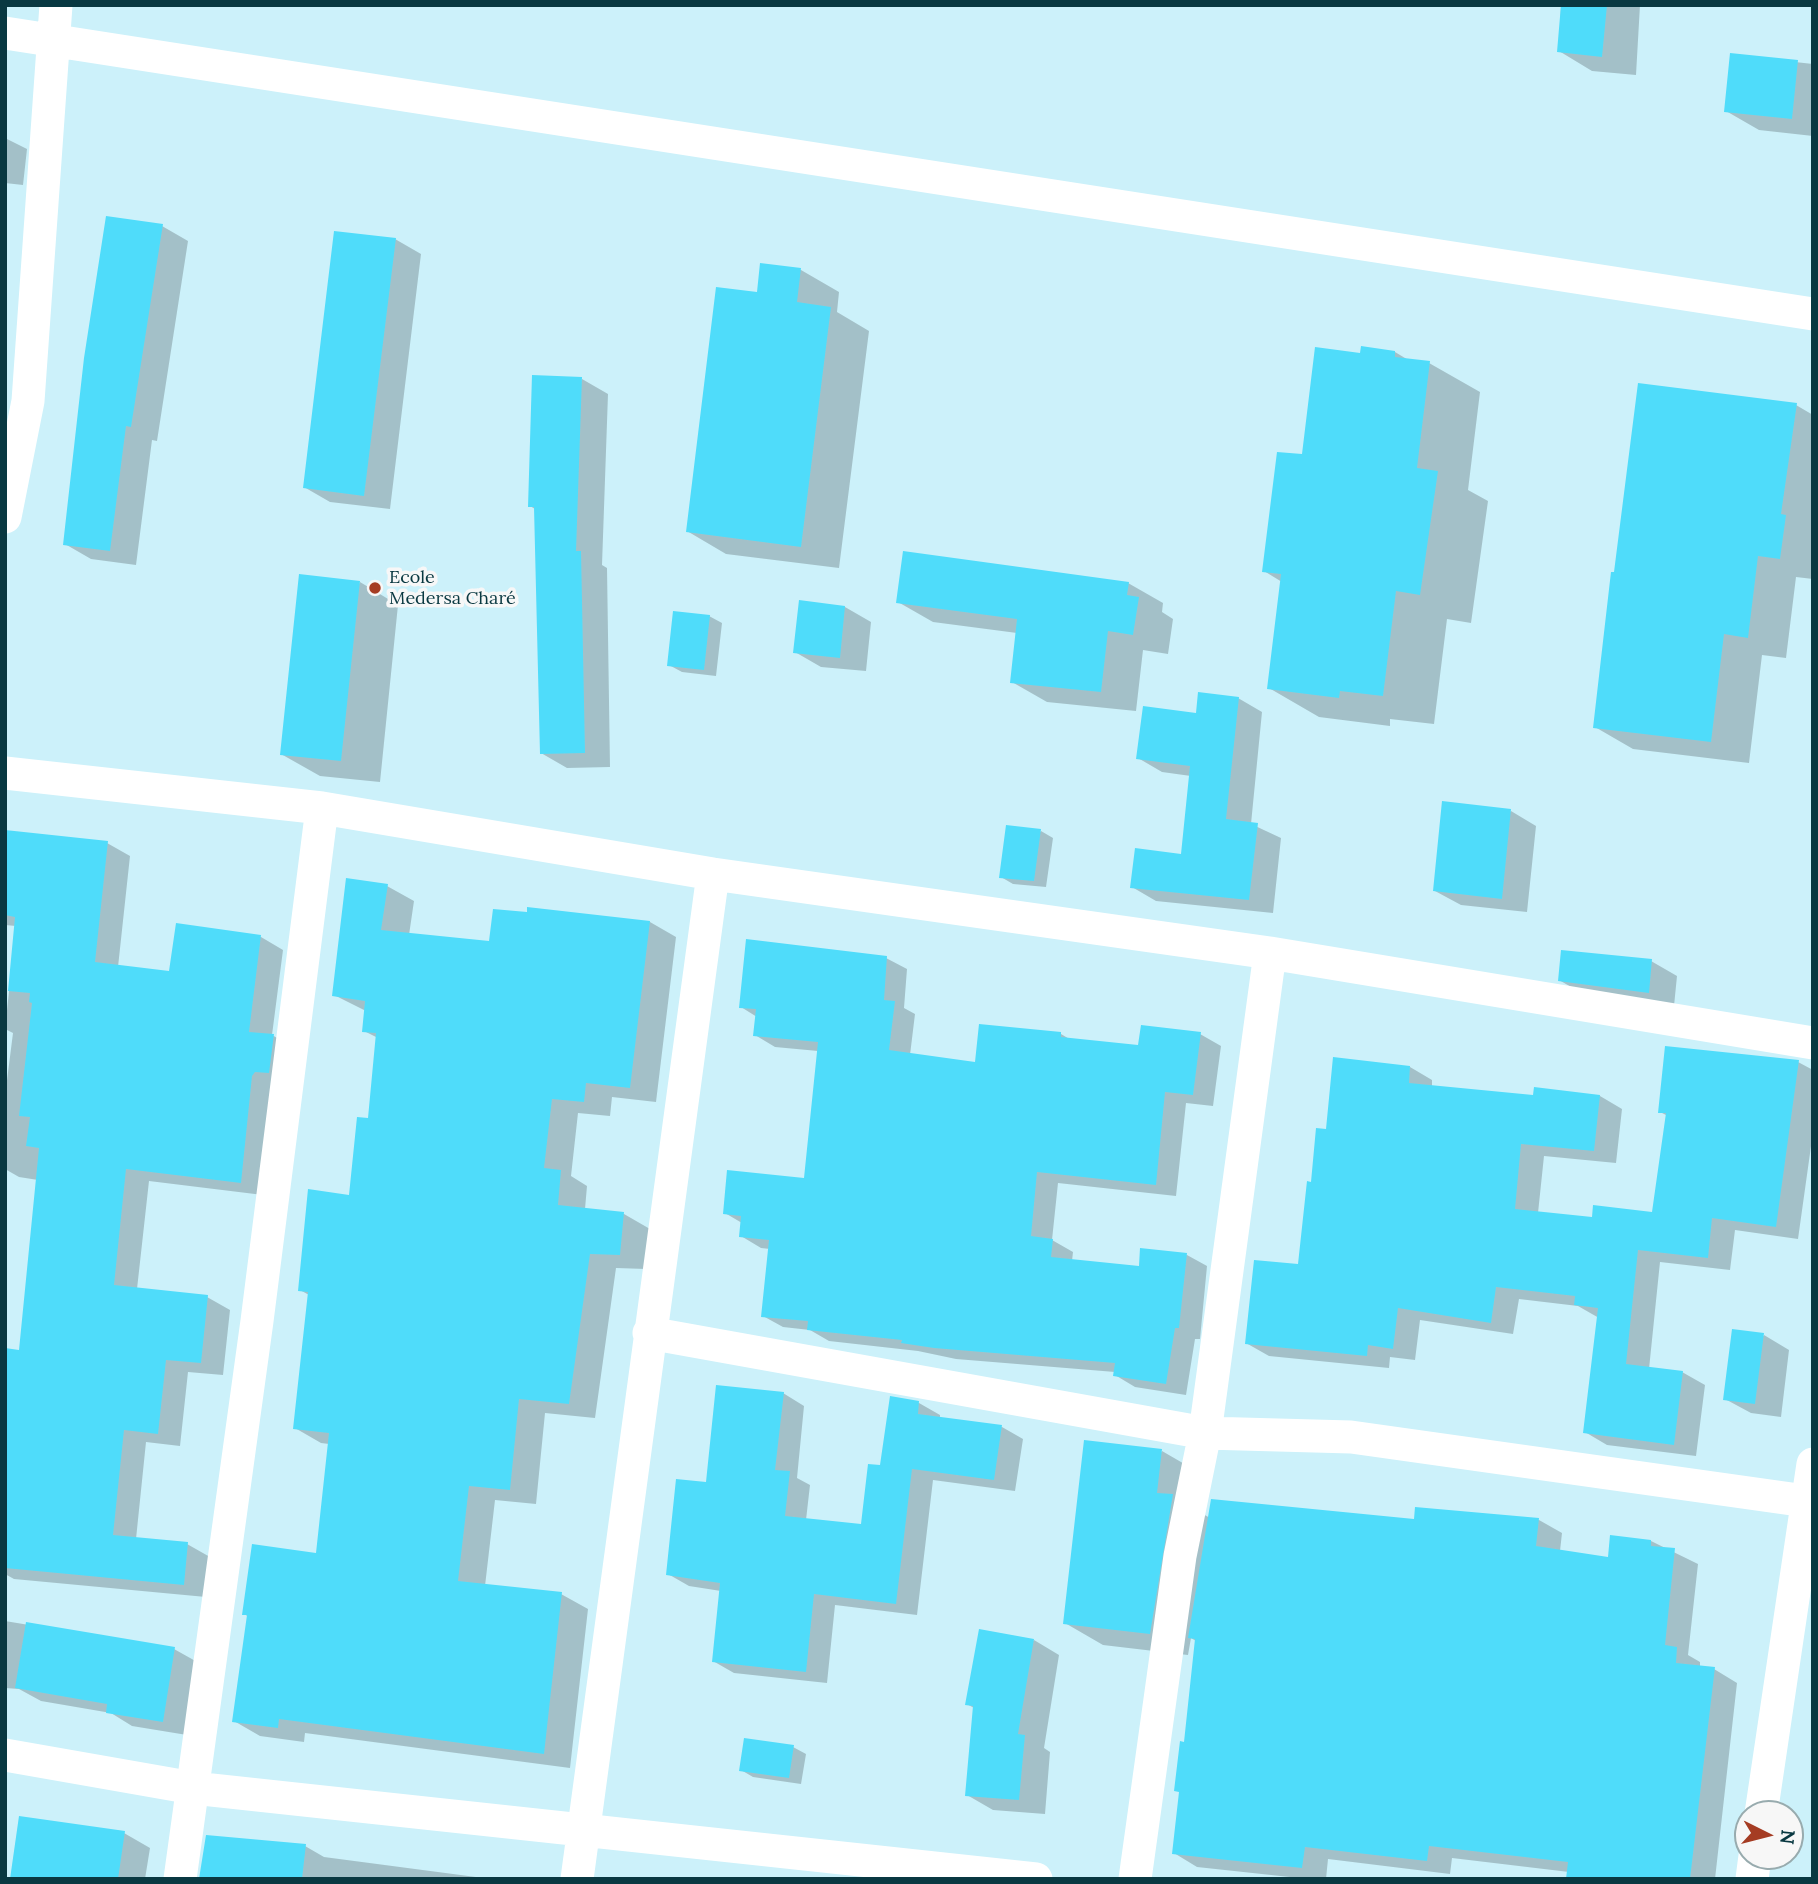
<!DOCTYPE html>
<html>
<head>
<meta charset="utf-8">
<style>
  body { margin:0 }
  #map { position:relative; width:1818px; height:1884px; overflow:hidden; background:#ccf1fa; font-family:Lora,serif }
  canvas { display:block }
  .frame { position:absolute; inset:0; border:7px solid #093841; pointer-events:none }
  .north { position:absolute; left:1734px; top:1800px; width:70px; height:70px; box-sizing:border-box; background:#f7f7f7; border:2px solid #98abae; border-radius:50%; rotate:96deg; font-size:19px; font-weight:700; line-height:28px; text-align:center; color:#093841 }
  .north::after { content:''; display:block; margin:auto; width:24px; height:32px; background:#a53c23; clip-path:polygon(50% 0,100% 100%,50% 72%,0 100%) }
</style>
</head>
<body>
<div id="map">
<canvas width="1818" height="1884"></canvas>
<div class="frame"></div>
<div class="north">N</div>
</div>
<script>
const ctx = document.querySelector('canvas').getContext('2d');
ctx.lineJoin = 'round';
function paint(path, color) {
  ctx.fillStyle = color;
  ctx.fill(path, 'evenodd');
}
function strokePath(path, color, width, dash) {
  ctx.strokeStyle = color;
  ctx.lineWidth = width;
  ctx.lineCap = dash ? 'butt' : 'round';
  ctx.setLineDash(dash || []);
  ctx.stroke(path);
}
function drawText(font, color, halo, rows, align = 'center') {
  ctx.font = font + ' Lora,serif';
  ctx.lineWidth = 7;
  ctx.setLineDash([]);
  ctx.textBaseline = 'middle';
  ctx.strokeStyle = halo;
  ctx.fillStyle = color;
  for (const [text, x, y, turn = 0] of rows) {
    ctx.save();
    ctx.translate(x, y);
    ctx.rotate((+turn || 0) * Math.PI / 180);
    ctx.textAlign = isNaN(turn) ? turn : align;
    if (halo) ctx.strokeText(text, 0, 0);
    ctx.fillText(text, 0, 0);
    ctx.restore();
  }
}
const shadow = new Path2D(`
  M 1561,5 L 1640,5 L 1636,75 L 1592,71 L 1559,51 Z
  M 1732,55 L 1813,64 L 1813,136 L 1759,130 L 1726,111 Z
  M 5,138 L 27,149 L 23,185 L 5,183 Z
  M 162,226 L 188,241 L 157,441 L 152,440 L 136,565 L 91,559 L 65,544 Z
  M 395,239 L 421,254 L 390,509 L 330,502 L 304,487 Z
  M 762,265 L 801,270 L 839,292 L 837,312 L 869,331 L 839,568 L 726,554 L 687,531 L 759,294 Z
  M 1395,352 L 1410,361 L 1429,363 L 1480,392 L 1468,490 L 1488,501 L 1471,623 L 1447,619 L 1434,724 L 1390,719 L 1390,726 L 1319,717 L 1269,688 L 1282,582 L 1264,571 L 1304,456 L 1361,355 Z
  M 582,379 L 608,394 L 602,565 L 607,568 L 610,767 L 567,768 L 541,753 L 535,509 L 530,506 Z
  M 1796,405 L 1813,415 L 1813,579 L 1796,577 L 1786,658 L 1762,655 L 1749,763 L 1633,749 L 1595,727 L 1616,574 Z
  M 360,582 L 398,605 L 380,782 L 320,776 L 281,754 Z
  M 1128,583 L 1163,603 L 1162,612 L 1173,619 L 1168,654 L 1143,650 L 1136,711 L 1047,702 L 1012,682 L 1017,633 L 933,622 L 898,602 Z
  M 800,602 L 845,607 L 871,622 L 866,671 L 821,667 L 795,652 Z
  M 709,616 L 722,623 L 716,676 L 682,672 L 669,665 Z
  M 1238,698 L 1262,712 L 1251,824 L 1281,838 L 1273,913 L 1156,901 L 1132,887 L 1183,856 L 1191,776 L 1162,772 L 1138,758 Z
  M 1511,811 L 1536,826 L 1527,912 L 1461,905 L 1435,891 Z
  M 1041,831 L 1053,838 L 1046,887 L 1013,884 L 1001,877 Z
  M 5,832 L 107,843 L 130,856 L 118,967 L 171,973 L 177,925 L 261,937 L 283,950 L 272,1035 L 296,1049 L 263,1195 L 149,1181 L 137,1289 L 207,1297 L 230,1310 L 223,1375 L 188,1372 L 180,1446 L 146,1442 L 136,1539 L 187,1544 L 210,1557 L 206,1597 L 14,1579 L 5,1574 L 5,1350 L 21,1352 L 38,1180 L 19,1177 L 5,1169 L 5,1096 L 13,1033 L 5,1029 L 16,926 L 5,925 Z
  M 387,886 L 414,901 L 409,935 L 491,943 L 528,914 L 529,909 L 650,922 L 676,937 L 656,1102 L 612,1097 L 610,1116 L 578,1113 L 571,1176 L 587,1186 L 585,1209 L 624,1214 L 650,1229 L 646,1269 L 616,1268 L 595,1418 L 545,1413 L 536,1504 L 495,1500 L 485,1586 L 561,1594 L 588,1609 L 570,1768 L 305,1733 L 304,1742 L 260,1736 L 234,1721 L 249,1617 L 244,1614 L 318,1555 L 329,1444 L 321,1443 L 295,1428 L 309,1295 L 300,1290 L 350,1197 L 369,1120 L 378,1038 L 364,1031 L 366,1011 L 334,995 Z
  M 886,958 L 907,969 L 904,1008 L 915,1014 L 910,1055 L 976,1064 L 1061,1034 L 1071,1040 L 1140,1046 L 1200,1034 L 1221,1046 L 1213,1106 L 1186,1103 L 1176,1196 L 1058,1183 L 1052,1240 L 1073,1252 L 1072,1261 L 1140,1268 L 1187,1255 L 1207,1266 L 1200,1339 L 1195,1339 L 1186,1395 L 1135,1387 L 1115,1375 L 1115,1372 L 956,1359 L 918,1351 L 829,1341 L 810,1330 L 783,1327 L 763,1316 L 770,1249 L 761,1248 L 741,1236 L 742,1223 L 725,1213 L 806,1179 L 818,1051 L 775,1047 L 755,1035 L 757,1017 L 741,1007 Z
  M 1651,961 L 1677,976 L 1674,1006 L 1585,995 L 1559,980 Z
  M 1798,1062 L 1813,1070 L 1813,1132 L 1798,1239 L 1735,1230 L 1730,1270 L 1660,1262 L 1649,1369 L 1682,1372 L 1705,1385 L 1696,1456 L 1607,1445 L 1585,1432 L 1599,1318 L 1578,1306 L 1519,1299 L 1513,1334 L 1420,1320 L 1415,1360 L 1390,1357 L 1389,1368 L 1269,1356 L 1246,1343 L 1300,1266 L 1312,1184 L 1327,1131 L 1410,1067 L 1432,1080 L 1432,1087 L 1535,1097 L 1600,1096 L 1622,1109 L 1616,1163 L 1544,1156 L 1538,1213 L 1594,1219 L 1654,1214 L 1668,1116 L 1660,1112 Z
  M 1764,1335 L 1789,1350 L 1781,1417 L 1751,1413 L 1725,1399 Z
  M 783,1393 L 804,1406 L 797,1478 L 810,1485 L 806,1520 L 863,1526 L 882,1467 L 891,1398 L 919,1403 L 940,1415 L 940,1418 L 1002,1427 L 1023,1439 L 1015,1491 L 933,1480 L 917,1615 L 835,1605 L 827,1683 L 734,1673 L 713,1661 L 721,1591 L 689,1586 L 668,1574 L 708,1484 Z
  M 1162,1451 L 1200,1473 L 1196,1510 L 1210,1518 L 1415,1521 L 1416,1509 L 1539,1520 L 1562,1533 L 1560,1551 L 1610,1559 L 1651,1541 L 1698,1564 L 1688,1655 L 1700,1662 L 1700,1668 L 1714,1669 L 1737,1683 L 1715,1879 L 1568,1879 L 1569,1872 L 1452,1858 L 1450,1874 L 1328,1859 L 1326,1879 L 1308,1879 L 1197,1867 L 1174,1853 L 1196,1641 L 1191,1638 L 1188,1655 L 1103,1645 L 1065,1623 Z
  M 5,1621 L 174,1649 L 199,1663 L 187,1735 L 132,1726 L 111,1713 L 41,1701 L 19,1689 L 5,1688 Z
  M 1034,1640 L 1059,1655 L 1044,1748 L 1050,1752 L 1045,1814 L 993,1810 L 967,1795 L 974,1708 L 967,1704 Z
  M 793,1747 L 806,1754 L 801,1784 L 753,1777 L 741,1770 Z
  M 124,1833 L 150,1848 L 145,1879 L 11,1879 Z
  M 305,1846 L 324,1857 L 491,1879 L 203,1879 Z`);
const building = new Path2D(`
  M 1561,5 L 1607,5 L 1602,57 L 1557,52 Z
  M 1730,53 L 1798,60 L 1792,119 L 1724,112 Z
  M 106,216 L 163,224 L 131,427 L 126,426 L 110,551 L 63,545 L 84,358 Z
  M 334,231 L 396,238 L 364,496 L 303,488 Z
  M 760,263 L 801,268 L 797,302 L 831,307 L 801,547 L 686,532 L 716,287 L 757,292 Z
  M 1361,346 L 1395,351 L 1395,357 L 1430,361 L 1417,468 L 1438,471 L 1420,595 L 1396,591 L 1383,696 L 1340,691 L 1339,698 L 1267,689 L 1281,574 L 1262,572 L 1277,452 L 1302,454 L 1315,347 L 1360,353 Z
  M 532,375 L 582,377 L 576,551 L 581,551 L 585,753 L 540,754 L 534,507 L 528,507 Z
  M 1638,383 L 1797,403 L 1781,514 L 1786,515 L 1780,559 L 1758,556 L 1748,638 L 1724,634 L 1711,742 L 1593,728 L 1611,572 L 1614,572 Z
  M 903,551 L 1129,582 L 1127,595 L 1139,597 L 1133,635 L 1108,631 L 1101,692 L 1010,683 L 1017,619 L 896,603 Z
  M 299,574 L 360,581 L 341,761 L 280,755 Z
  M 799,600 L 845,606 L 840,658 L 793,653 Z
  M 673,611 L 710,615 L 704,670 L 667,666 Z
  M 1198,692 L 1239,697 L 1226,819 L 1258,823 L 1249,900 L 1130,888 L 1135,848 L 1181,854 L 1190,766 L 1136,759 L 1143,706 L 1196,713 Z
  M 1442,801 L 1511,809 L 1502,899 L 1433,891 Z
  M 1006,825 L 1041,829 L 1034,881 L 999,878 Z
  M 5,830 L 108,841 L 95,962 L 169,971 L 176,923 L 261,935 L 249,1032 L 274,1034 L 269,1073 L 255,1072 L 252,1076 L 241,1183 L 126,1169 L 114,1285 L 208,1295 L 201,1363 L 166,1360 L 158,1434 L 124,1430 L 113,1535 L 188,1542 L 184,1585 L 5,1568 L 5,1348 L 19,1350 L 39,1148 L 26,1146 L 30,1117 L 19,1116 L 32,1003 L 29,1002 L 30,993 L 8,991 L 15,917 L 5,915 Z
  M 346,878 L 388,884 L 381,930 L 489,941 L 493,909 L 527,912 L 527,907 L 650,921 L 630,1088 L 586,1083 L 584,1102 L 552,1099 L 544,1168 L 561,1170 L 558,1205 L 624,1212 L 620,1255 L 590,1254 L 569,1404 L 519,1399 L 510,1490 L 469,1486 L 458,1581 L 562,1592 L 544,1754 L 279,1719 L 278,1728 L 232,1722 L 247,1615 L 242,1615 L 252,1544 L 316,1553 L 329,1433 L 293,1429 L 308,1292 L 298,1291 L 308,1189 L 349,1195 L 357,1117 L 368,1118 L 376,1033 L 362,1032 L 365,1001 L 332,996 Z
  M 746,939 L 887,956 L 884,1000 L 895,1001 L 889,1050 L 975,1062 L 979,1024 L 1061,1032 L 1061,1037 L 1138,1045 L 1141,1025 L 1201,1032 L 1193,1095 L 1165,1092 L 1156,1185 L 1037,1172 L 1031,1236 L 1053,1239 L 1051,1257 L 1139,1266 L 1140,1248 L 1187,1253 L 1179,1328 L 1175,1328 L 1166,1384 L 1113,1376 L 1115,1363 L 934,1348 L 901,1343 L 902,1340 L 807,1330 L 808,1321 L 761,1317 L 769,1240 L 739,1237 L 741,1216 L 723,1214 L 727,1170 L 804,1178 L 818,1042 L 753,1036 L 756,1009 L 739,1008 Z
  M 1561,950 L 1652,959 L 1649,993 L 1558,981 Z
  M 1665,1046 L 1799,1060 L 1776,1227 L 1712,1218 L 1708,1258 L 1638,1250 L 1626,1364 L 1683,1371 L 1674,1445 L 1583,1433 L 1598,1308 L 1574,1305 L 1575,1296 L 1496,1287 L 1491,1323 L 1398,1308 L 1393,1349 L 1368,1345 L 1367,1356 L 1245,1344 L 1254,1260 L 1298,1264 L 1307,1181 L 1311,1182 L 1316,1128 L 1326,1129 L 1333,1057 L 1410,1066 L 1409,1083 L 1533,1095 L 1534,1087 L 1600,1095 L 1594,1151 L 1521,1144 L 1515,1209 L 1592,1217 L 1593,1205 L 1652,1212 L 1666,1113 L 1658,1113 Z
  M 1732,1329 L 1764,1333 L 1755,1404 L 1723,1400 Z
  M 716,1385 L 784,1392 L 775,1470 L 790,1471 L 785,1516 L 861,1524 L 868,1464 L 880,1465 L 890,1396 L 919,1401 L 918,1414 L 1002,1425 L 994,1480 L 912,1469 L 896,1604 L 814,1594 L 806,1672 L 712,1662 L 720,1583 L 666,1575 L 676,1479 L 706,1482 Z
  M 1084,1440 L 1162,1449 L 1157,1493 L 1173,1494 L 1150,1634 L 1063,1624 Z
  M 1211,1499 L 1414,1519 L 1415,1507 L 1539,1518 L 1536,1546 L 1608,1557 L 1610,1535 L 1651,1540 L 1651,1546 L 1675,1548 L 1665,1645 L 1677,1647 L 1676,1663 L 1715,1667 L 1690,1879 L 1566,1879 L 1568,1862 L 1429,1846 L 1427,1861 L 1305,1847 L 1302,1868 L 1172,1854 L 1179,1792 L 1174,1791 L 1180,1741 L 1184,1742 L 1195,1639 L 1188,1638 Z
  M 26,1622 L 175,1647 L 163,1722 L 106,1713 L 107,1704 L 15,1688 Z
  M 979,1629 L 1034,1639 L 1018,1734 L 1025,1735 L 1019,1800 L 965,1796 L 973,1706 L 965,1705 Z
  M 744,1738 L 794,1745 L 789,1778 L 739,1771 Z
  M 19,1816 L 125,1831 L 118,1879 L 10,1879 Z
  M 206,1835 L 306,1844 L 302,1879 L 199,1879 Z`);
const minor = new Path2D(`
  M 5,33 L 1813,314
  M 5,517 L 28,401 L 56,5
  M 5,773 L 322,808 L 713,874 L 1270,953 L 1813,1043
  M 649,1333 L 1205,1433 L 1351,1437 L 1813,1502
  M 5,1755 L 193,1788 L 1036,1879
  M 1761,1814 L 1813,1464
  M 180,1879 L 257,1321 L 322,808
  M 577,1879 L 713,874
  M 1135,1879 L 1180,1556 L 1205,1433 L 1270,953
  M 1752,1879 L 1755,1856`);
const markers = [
  [375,588,7,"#a53c23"]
];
const poiNames = [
  ["Ecole",389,578],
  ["Medersa Charé",389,599]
];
paint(shadow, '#0003');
paint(building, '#4fdcfa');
strokePath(minor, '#fff', 33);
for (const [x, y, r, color] of markers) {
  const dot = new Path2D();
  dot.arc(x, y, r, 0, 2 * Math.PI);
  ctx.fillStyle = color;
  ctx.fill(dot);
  strokePath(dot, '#f7f7f7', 2.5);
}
drawText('18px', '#093841', '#f7f7f7', poiNames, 'left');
</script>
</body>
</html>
